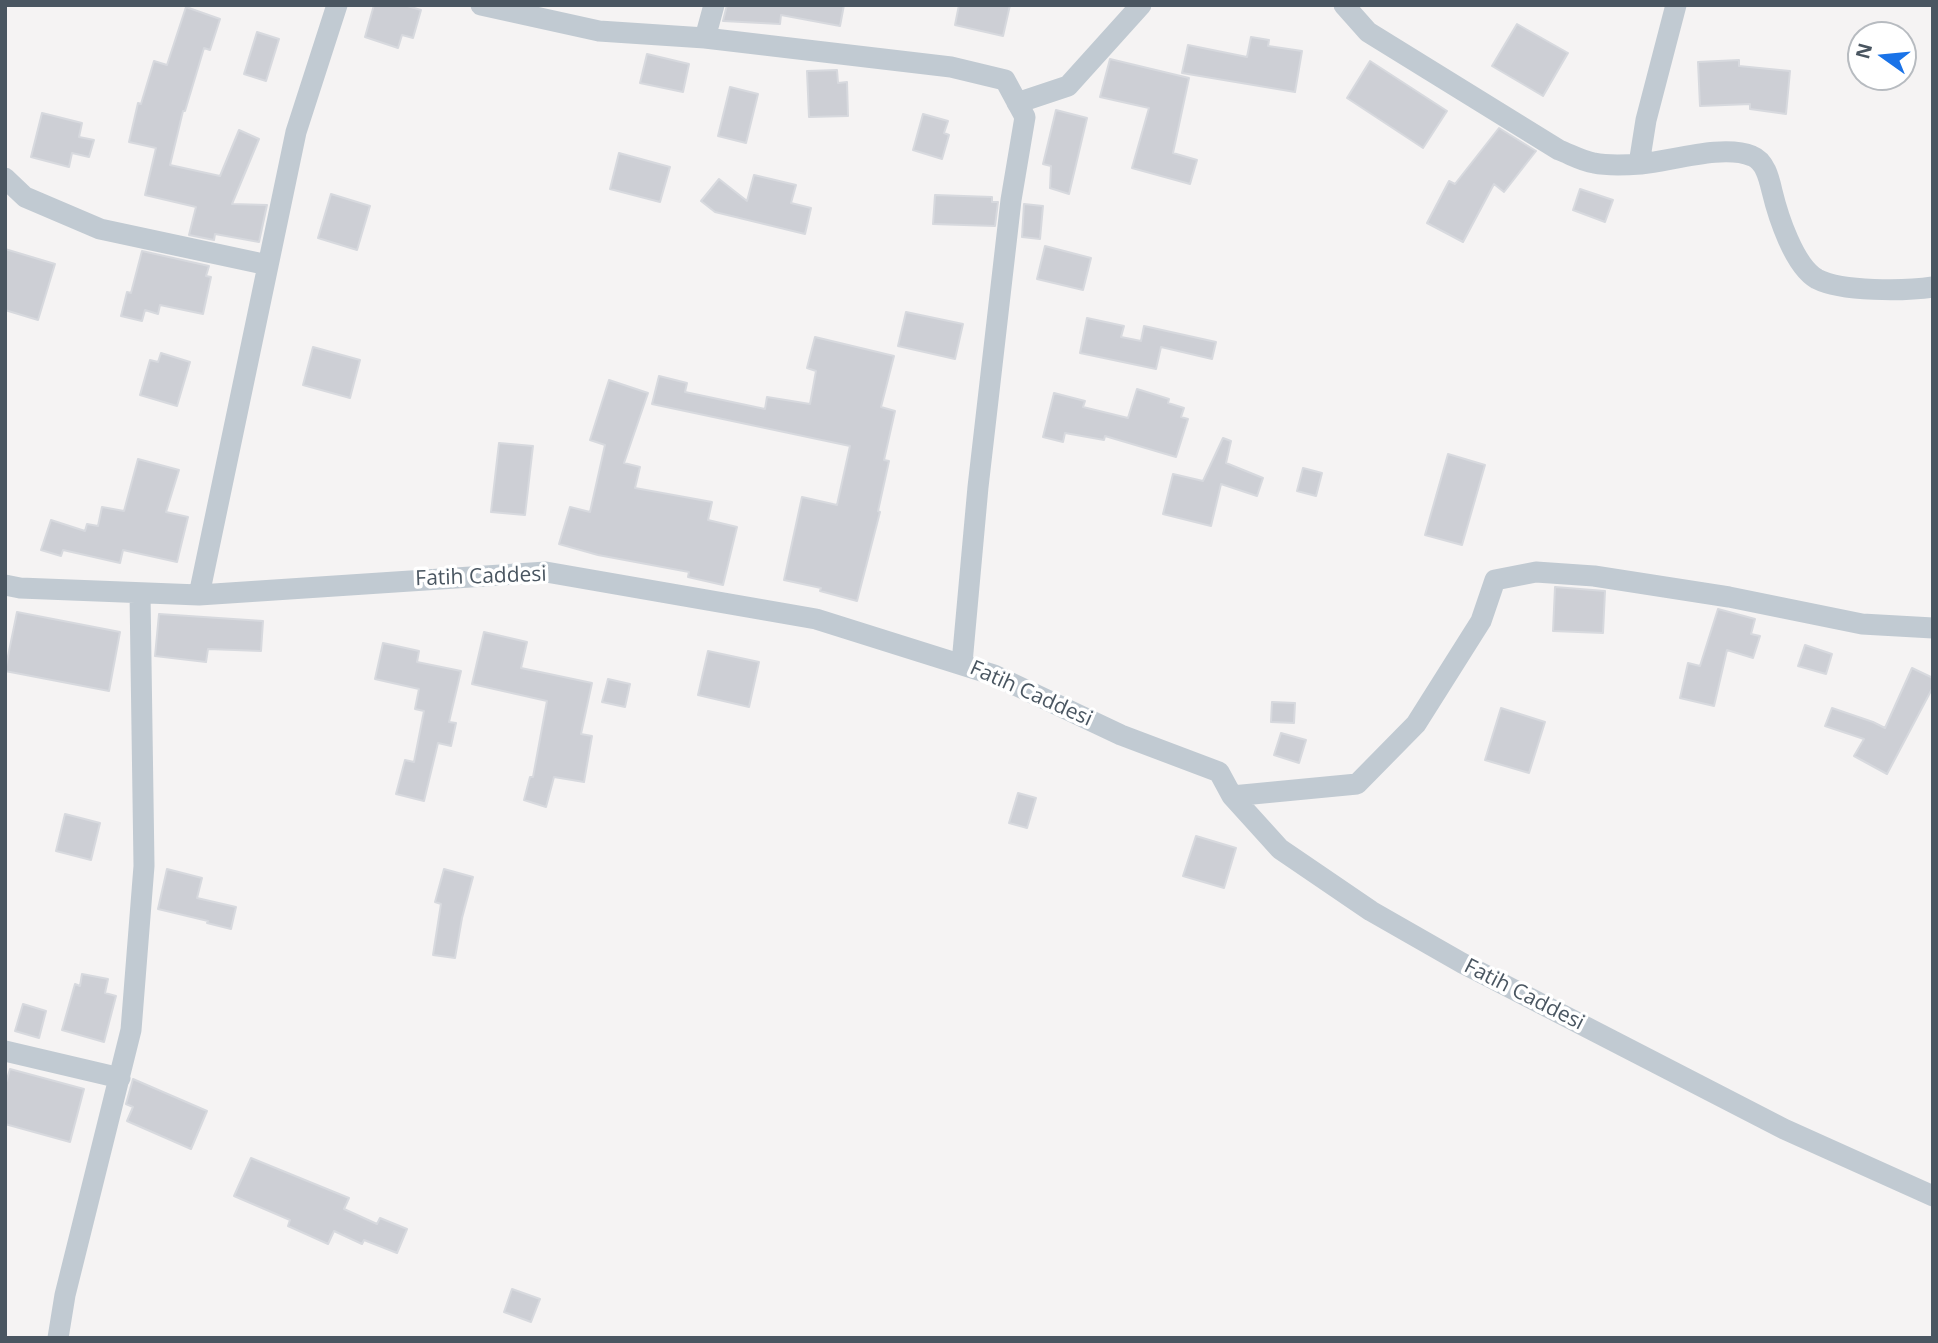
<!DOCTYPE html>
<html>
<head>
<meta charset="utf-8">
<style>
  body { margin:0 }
  #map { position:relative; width:1938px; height:1343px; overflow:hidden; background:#f5f3f3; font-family:"Open Sans",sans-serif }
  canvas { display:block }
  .frame { position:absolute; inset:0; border:7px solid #4a5661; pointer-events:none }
  .north { position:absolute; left:1847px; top:21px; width:70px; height:70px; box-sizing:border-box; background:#fff; border:2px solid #b7bbc0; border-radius:50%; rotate:285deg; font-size:19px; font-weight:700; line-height:28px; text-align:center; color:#4a5661 }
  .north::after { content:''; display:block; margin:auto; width:24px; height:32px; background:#1a73e8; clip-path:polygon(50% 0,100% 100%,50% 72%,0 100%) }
</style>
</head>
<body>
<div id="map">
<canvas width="1938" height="1343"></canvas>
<div class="frame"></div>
<div class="north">N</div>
</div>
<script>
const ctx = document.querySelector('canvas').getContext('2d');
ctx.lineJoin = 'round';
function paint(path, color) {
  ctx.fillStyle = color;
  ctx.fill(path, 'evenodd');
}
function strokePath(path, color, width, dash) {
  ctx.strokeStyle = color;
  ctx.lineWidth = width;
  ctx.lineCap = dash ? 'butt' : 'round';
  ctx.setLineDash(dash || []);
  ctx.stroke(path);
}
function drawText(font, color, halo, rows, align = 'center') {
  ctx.font = font + ' "Open Sans",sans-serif';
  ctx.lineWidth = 7;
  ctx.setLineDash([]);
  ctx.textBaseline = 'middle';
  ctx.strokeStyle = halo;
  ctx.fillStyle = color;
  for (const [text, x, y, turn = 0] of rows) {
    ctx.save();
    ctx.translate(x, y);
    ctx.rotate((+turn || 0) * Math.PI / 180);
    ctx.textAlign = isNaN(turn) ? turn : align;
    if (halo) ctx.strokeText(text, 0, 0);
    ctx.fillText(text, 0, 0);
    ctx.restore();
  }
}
const building = new Path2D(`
  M 374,5 L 404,5 L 421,10 L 413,38 L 402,35 L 398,48 L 365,37 Z
  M 727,5 L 844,5 L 840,26 L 781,15 L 780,24 L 723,21 Z
  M 959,5 L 1010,5 L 1003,36 L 955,25 Z
  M 186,7 L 220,19 L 210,50 L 204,48 L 185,111 L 183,111 L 170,165 L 220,176 L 239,130 L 259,139 L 232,204 L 267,205 L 259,242 L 215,234 L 214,240 L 189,235 L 196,207 L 145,195 L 156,148 L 129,142 L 138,103 L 141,104 L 154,61 L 167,65 Z
  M 1517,24 L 1568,53 L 1543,96 L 1492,66 Z
  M 257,32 L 279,39 L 266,81 L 244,74 Z
  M 1251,37 L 1269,40 L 1268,46 L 1302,51 L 1295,92 L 1182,73 L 1188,45 L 1247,57 Z
  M 647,54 L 689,64 L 683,92 L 640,83 Z
  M 1110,59 L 1189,78 L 1173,153 L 1197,160 L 1190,184 L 1132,168 L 1149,108 L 1100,97 Z
  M 1739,60 L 1739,66 L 1790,71 L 1786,114 L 1750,109 L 1750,104 L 1700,106 L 1698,62 Z
  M 1370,61 L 1447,111 L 1423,148 L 1347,98 Z
  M 837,70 L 838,83 L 847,82 L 848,116 L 809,117 L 807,71 Z
  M 730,87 L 758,94 L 746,143 L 718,136 Z
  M 1056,110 L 1087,118 L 1069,194 L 1050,188 L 1051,166 L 1043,164 Z
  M 42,113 L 82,123 L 79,137 L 94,140 L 89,157 L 72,153 L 69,167 L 31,157 Z
  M 923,114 L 948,121 L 944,133 L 949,135 L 942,159 L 913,150 Z
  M 1499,128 L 1536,151 L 1504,192 L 1494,184 L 1463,242 L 1427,223 L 1449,181 L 1455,184 Z
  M 619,153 L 670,167 L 660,202 L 610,189 Z
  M 754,175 L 796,185 L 791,203 L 811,208 L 805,234 L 715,212 L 701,201 L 719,179 L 747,201 Z
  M 1580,189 L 1613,200 L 1605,222 L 1573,210 Z
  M 331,194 L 370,206 L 357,250 L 318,238 Z
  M 935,195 L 992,197 L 992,202 L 998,202 L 995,226 L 933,224 Z
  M 1024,204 L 1043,206 L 1040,239 L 1022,237 Z
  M 1045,246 L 1091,258 L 1083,290 L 1037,279 Z
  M 5,249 L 55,264 L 38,320 L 5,310 Z
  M 142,251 L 209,266 L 206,276 L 211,277 L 203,314 L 160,305 L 158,314 L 145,310 L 142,321 L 121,316 L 127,292 L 131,293 Z
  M 906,312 L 963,324 L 955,359 L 898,346 Z
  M 1087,318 L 1124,326 L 1121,337 L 1141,341 L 1144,326 L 1216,342 L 1212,359 L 1161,347 L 1156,369 L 1080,353 Z
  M 815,337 L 894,356 L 881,407 L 895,411 L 884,460 L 889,461 L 878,511 L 880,512 L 857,601 L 820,591 L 821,588 L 784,580 L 802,497 L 837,505 L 850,446 L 652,404 L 659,376 L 687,383 L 685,392 L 765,409 L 767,397 L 810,404 L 816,371 L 807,368 Z
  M 313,347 L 360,360 L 350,398 L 303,385 Z
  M 161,353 L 190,362 L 177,406 L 140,395 L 150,360 L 158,362 Z
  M 609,380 L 648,393 L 624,463 L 640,467 L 635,488 L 712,502 L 708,520 L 737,527 L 723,585 L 688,577 L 689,572 L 598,555 L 559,544 L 570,507 L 590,512 L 605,445 L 590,440 Z
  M 1137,389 L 1169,399 L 1168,403 L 1184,408 L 1181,417 L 1188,419 L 1176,457 L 1105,436 L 1104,440 L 1065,433 L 1063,442 L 1043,437 L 1054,393 L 1085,401 L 1083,407 L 1128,418 Z
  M 1223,438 L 1231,441 L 1226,463 L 1263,478 L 1257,496 L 1221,484 L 1211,526 L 1163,514 L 1173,474 L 1203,481 Z
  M 499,443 L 533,446 L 525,515 L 491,512 Z
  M 1448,454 L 1485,465 L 1462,545 L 1425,535 Z
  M 138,459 L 179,470 L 166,512 L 188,517 L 177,562 L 123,550 L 120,563 L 63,550 L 61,556 L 41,550 L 51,520 L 85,531 L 87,524 L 98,526 L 102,507 L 124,511 Z
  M 1303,468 L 1322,473 L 1316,496 L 1297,491 Z
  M 1555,587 L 1605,591 L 1603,633 L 1553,631 Z
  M 1718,609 L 1755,619 L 1751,634 L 1760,636 L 1753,658 L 1727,650 L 1714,706 L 1680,698 L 1688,663 L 1700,666 Z
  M 17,612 L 120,632 L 109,691 L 5,671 Z
  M 159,614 L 263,621 L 261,651 L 208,649 L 206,662 L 155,656 Z
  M 484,632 L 527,642 L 521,668 L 592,683 L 581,734 L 592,736 L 584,782 L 554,777 L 546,807 L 524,800 L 530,777 L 533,777 L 547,701 L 472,684 Z
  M 383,643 L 419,651 L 417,662 L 461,671 L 449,722 L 456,723 L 451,746 L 438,743 L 424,801 L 396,794 L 405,760 L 414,762 L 424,711 L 415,709 L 419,689 L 375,679 Z
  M 1805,645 L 1832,654 L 1826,674 L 1798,666 Z
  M 708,651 L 759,662 L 749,707 L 698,695 Z
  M 1912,668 L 1933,678 L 1933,687 L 1887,774 L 1854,756 L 1864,739 L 1825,726 L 1832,708 L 1873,722 L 1885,728 Z
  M 608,679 L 630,684 L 625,707 L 602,702 Z
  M 1272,702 L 1295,703 L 1294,723 L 1271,722 Z
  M 1501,708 L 1545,722 L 1529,773 L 1485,760 Z
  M 1281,733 L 1306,740 L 1299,763 L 1274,755 Z
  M 1018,793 L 1036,798 L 1027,828 L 1009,823 Z
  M 65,814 L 100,823 L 91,860 L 56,851 Z
  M 1196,836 L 1236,848 L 1224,888 L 1183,876 Z
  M 167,869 L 202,878 L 197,898 L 236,907 L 231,929 L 207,923 L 208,921 L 158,909 Z
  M 444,869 L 473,877 L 462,918 L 455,958 L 433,955 L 441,904 L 435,902 Z
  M 82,974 L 108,979 L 105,993 L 116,996 L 104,1042 L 62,1030 L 75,984 L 80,986 Z
  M 23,1004 L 46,1011 L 39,1038 L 15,1031 Z
  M 10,1069 L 84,1089 L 70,1142 L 5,1124 L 5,1086 Z
  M 133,1079 L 207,1111 L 191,1149 L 127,1121 L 133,1107 L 126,1104 Z
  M 251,1158 L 349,1198 L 344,1209 L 377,1224 L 380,1218 L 407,1229 L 397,1253 L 364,1240 L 362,1244 L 334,1231 L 328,1244 L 288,1226 L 290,1220 L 234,1196 Z
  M 512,1289 L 540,1299 L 531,1322 L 504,1312 Z`);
const minor = new Path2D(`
  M 481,5 L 599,31 L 705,38 L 951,67 L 1005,80 L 1025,117 L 1011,200 L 978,487 L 962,663
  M 1344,5 L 1368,32 L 1559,150 C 1570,154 1582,161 1594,163 C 1608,166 1627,165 1641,164 C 1672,161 1723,144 1752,156 C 1765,161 1769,178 1772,191 C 1778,216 1794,266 1817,279 C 1842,292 1905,291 1933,287
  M 705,38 L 714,5
  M 1017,103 L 1068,86 L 1141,5
  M 1639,164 L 1646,120 L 1676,5
  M 5,178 L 25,197 L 100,229 L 268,265
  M 5,585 L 20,588 L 199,595 L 546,572 L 816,619 L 994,675 L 1121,735 L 1219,772 L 1232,796 L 1280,849 L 1371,911 L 1462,963 L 1784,1129 L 1933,1196
  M 199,595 L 296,132 L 337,5
  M 1232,796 L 1357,784 L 1416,724 L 1481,621 L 1495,580 L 1536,572 L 1594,576 L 1729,597 L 1862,624 L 1933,628
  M 5,1051 L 120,1078
  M 58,1338 L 65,1295 L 131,1030 L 144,866 L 140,593`);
const streetNames = [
  ["Fatih Caddesi",481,577,-2],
  ["Fatih Caddesi",1031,694,24],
  ["Fatih Caddesi",1524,995,27]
];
paint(building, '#cdcfd5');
strokePath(building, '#d7d9de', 2);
strokePath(minor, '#c1cad2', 21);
drawText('21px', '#4a5661', '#fff', streetNames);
</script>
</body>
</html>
